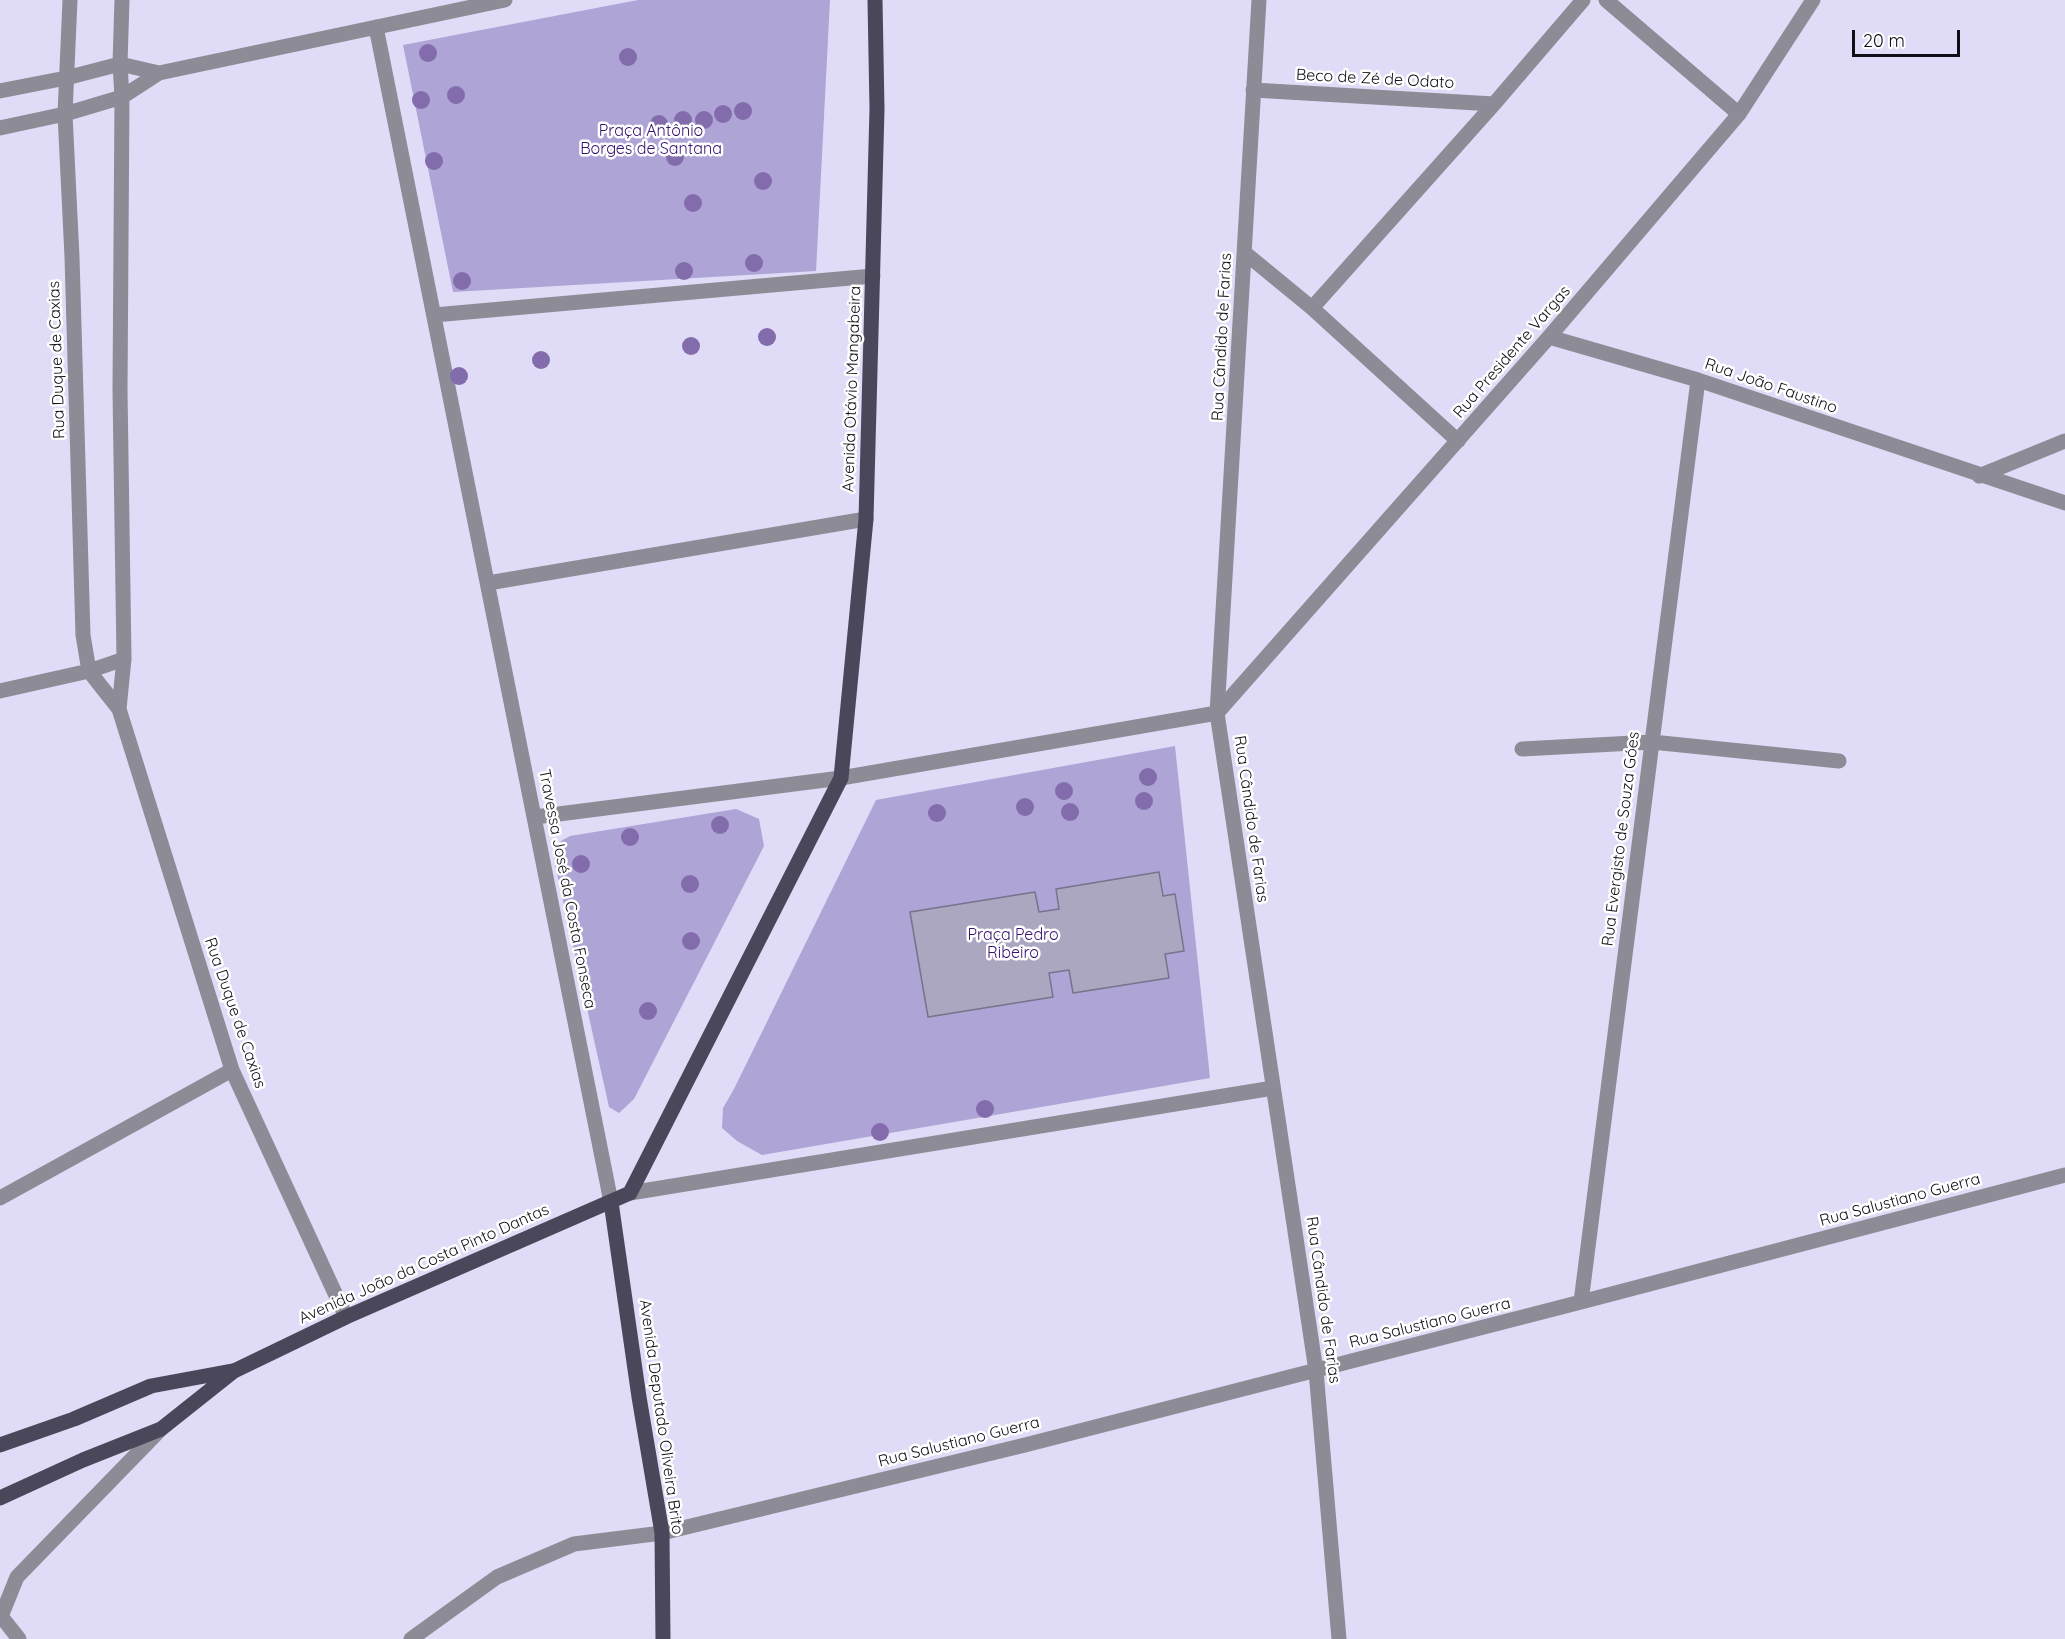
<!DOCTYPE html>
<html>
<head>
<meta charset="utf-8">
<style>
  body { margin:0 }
  #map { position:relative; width:2065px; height:1639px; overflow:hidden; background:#e0dbf6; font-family:Quicksand,sans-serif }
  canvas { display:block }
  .scale { position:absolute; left:1852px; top:30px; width:108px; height:27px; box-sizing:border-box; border:3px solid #0f0e16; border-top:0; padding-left:8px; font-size:18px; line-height:21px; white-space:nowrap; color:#0f0e16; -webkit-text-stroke:4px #fff; paint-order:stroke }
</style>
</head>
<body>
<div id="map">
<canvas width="2065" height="1639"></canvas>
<div class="scale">20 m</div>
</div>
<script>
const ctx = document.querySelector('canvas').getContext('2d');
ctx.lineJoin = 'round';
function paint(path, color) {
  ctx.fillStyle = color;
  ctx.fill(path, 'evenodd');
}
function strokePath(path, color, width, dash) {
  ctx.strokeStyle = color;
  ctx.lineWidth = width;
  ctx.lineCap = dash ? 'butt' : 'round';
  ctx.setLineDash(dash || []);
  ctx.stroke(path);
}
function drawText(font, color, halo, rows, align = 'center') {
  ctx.font = font + ' Quicksand,sans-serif';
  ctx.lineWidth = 5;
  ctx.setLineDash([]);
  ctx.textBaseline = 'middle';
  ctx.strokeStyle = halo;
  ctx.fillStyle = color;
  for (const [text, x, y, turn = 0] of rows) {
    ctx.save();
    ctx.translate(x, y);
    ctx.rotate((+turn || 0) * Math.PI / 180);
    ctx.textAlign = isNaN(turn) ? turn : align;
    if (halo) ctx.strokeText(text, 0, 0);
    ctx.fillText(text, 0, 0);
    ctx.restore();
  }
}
const green = new Path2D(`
  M 638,0 L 830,0 L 816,271 L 453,292 L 403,45 Z
  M 1175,746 L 1210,1078 L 762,1155 L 737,1141 L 722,1128 L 723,1108 L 734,1089 L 876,800 Z
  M 736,809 L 759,819 L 764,846 L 634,1099 L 619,1113 L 609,1107 L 554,860 L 561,841 L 570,836 Z`);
const building = new Path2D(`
  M 1159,872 L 1163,896 L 1175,894 L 1184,951 L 1165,954 L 1169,978 L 1073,993 L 1069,970 L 1049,973 L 1053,997 L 928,1017 L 910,912 L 1035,892 L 1039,912 L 1059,909 L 1056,889 Z`);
const minor = new Path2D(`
  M 70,0 L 65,114 L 72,257 L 83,635 L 89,671 L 119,709 L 232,1070 L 346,1317
  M 1259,0 L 1217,713 L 1316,1371 L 1339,1639
  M 1606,0 L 1739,114
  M 376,27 L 611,1202
  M 1253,90 L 1494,104
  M 0,91 L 66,78 L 120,64 L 159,73
  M 0,128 L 65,114 L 122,97 L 159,73 L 505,0
  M 1245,253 L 1312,308 L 1458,441
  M 1312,308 L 1494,104 L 1583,0
  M 434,315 L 873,276
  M 1549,337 L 1698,380 L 2065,503
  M 1979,476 L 2065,441
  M 488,583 L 866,519
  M 0,691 L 89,671 L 124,659
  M 119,709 L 124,659 L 120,390 L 122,97 L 120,64 L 122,0
  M 1522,749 L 1652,742 L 1839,761
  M 535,817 L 841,778 L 1217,713 L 1549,337 L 1739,114 L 1813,0
  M 630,1193 L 1273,1088
  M 0,1198 L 232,1070
  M 1581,1302 L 1698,380
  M 0,1615 L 19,1639
  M 0,1619 L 17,1577 L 161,1429
  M 411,1639 L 497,1577 L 574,1544 L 662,1533 L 1025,1445 L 1581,1302 L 2065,1175`);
const major = new Path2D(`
  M 611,1202 L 639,1397 L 662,1533 L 663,1639
  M 0,1445 L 74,1419 L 151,1386 L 232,1371
  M 0,1498 L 83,1460 L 161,1429 L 234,1371 L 346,1317 L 630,1193 L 841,778 L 866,519 L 877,109 L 875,0`);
const trees = [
  [428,53],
  [628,57],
  [456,95],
  [421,100],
  [743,111],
  [723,114],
  [683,120],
  [704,120],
  [659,124],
  [675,157],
  [434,161],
  [763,181],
  [693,203],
  [754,263],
  [684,271],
  [462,281],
  [767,337],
  [691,346],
  [541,360],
  [459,376],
  [1148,777],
  [1064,791],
  [1144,801],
  [1025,807],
  [1070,812],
  [937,813],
  [720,825],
  [630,837],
  [581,864],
  [690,884],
  [691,941],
  [648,1011],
  [985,1109],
  [880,1132]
];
const streetNames = [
  ["Beco de Zé de Odato",1375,79,3],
  ["Rua Cândido de Farias",1222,337,-87],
  ["Rua Presidente Vargas",1512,352,-49],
  ["Rua Duque de Caxias",57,360,-92],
  ["Rua João Faustino",1771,386,19],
  ["Avenida Otávio Mangabeira",852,389,-88],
  ["Rua Cândido de Farias",1251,819,82],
  ["Rua Evergisto de Souza Góes",1621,839,-83],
  ["Travessa José da Costa Fonseca",567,889,79],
  ["Rua Duque de Caxias",235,1013,71],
  ["Rua Salustiano Guerra",1900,1200,-15],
  ["Avenida João da Costa Pinto Dantas",424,1264,-24],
  ["Rua Cândido de Farias",1323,1300,82],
  ["Rua Salustiano Guerra",1430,1323,-14],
  ["Avenida Deputado Oliveira Brito",661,1417,82],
  ["Rua Salustiano Guerra",959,1442,-14]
];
const parkNames = [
  ["Praça Antônio",651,131],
  ["Borges de Santana",651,149],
  ["Praça Pedro",1013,935],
  ["Ribeiro",1013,953]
];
paint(green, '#aea4d6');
paint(building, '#aba7c0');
strokePath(building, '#77738b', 1.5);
strokePath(minor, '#8d8b96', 15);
strokePath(major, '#4b475a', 15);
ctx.fillStyle = '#836cac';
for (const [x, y] of trees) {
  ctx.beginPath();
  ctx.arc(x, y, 9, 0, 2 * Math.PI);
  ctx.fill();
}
drawText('16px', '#0f0e16', '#fff', streetNames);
drawText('16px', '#371170', '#fff', parkNames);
</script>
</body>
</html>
